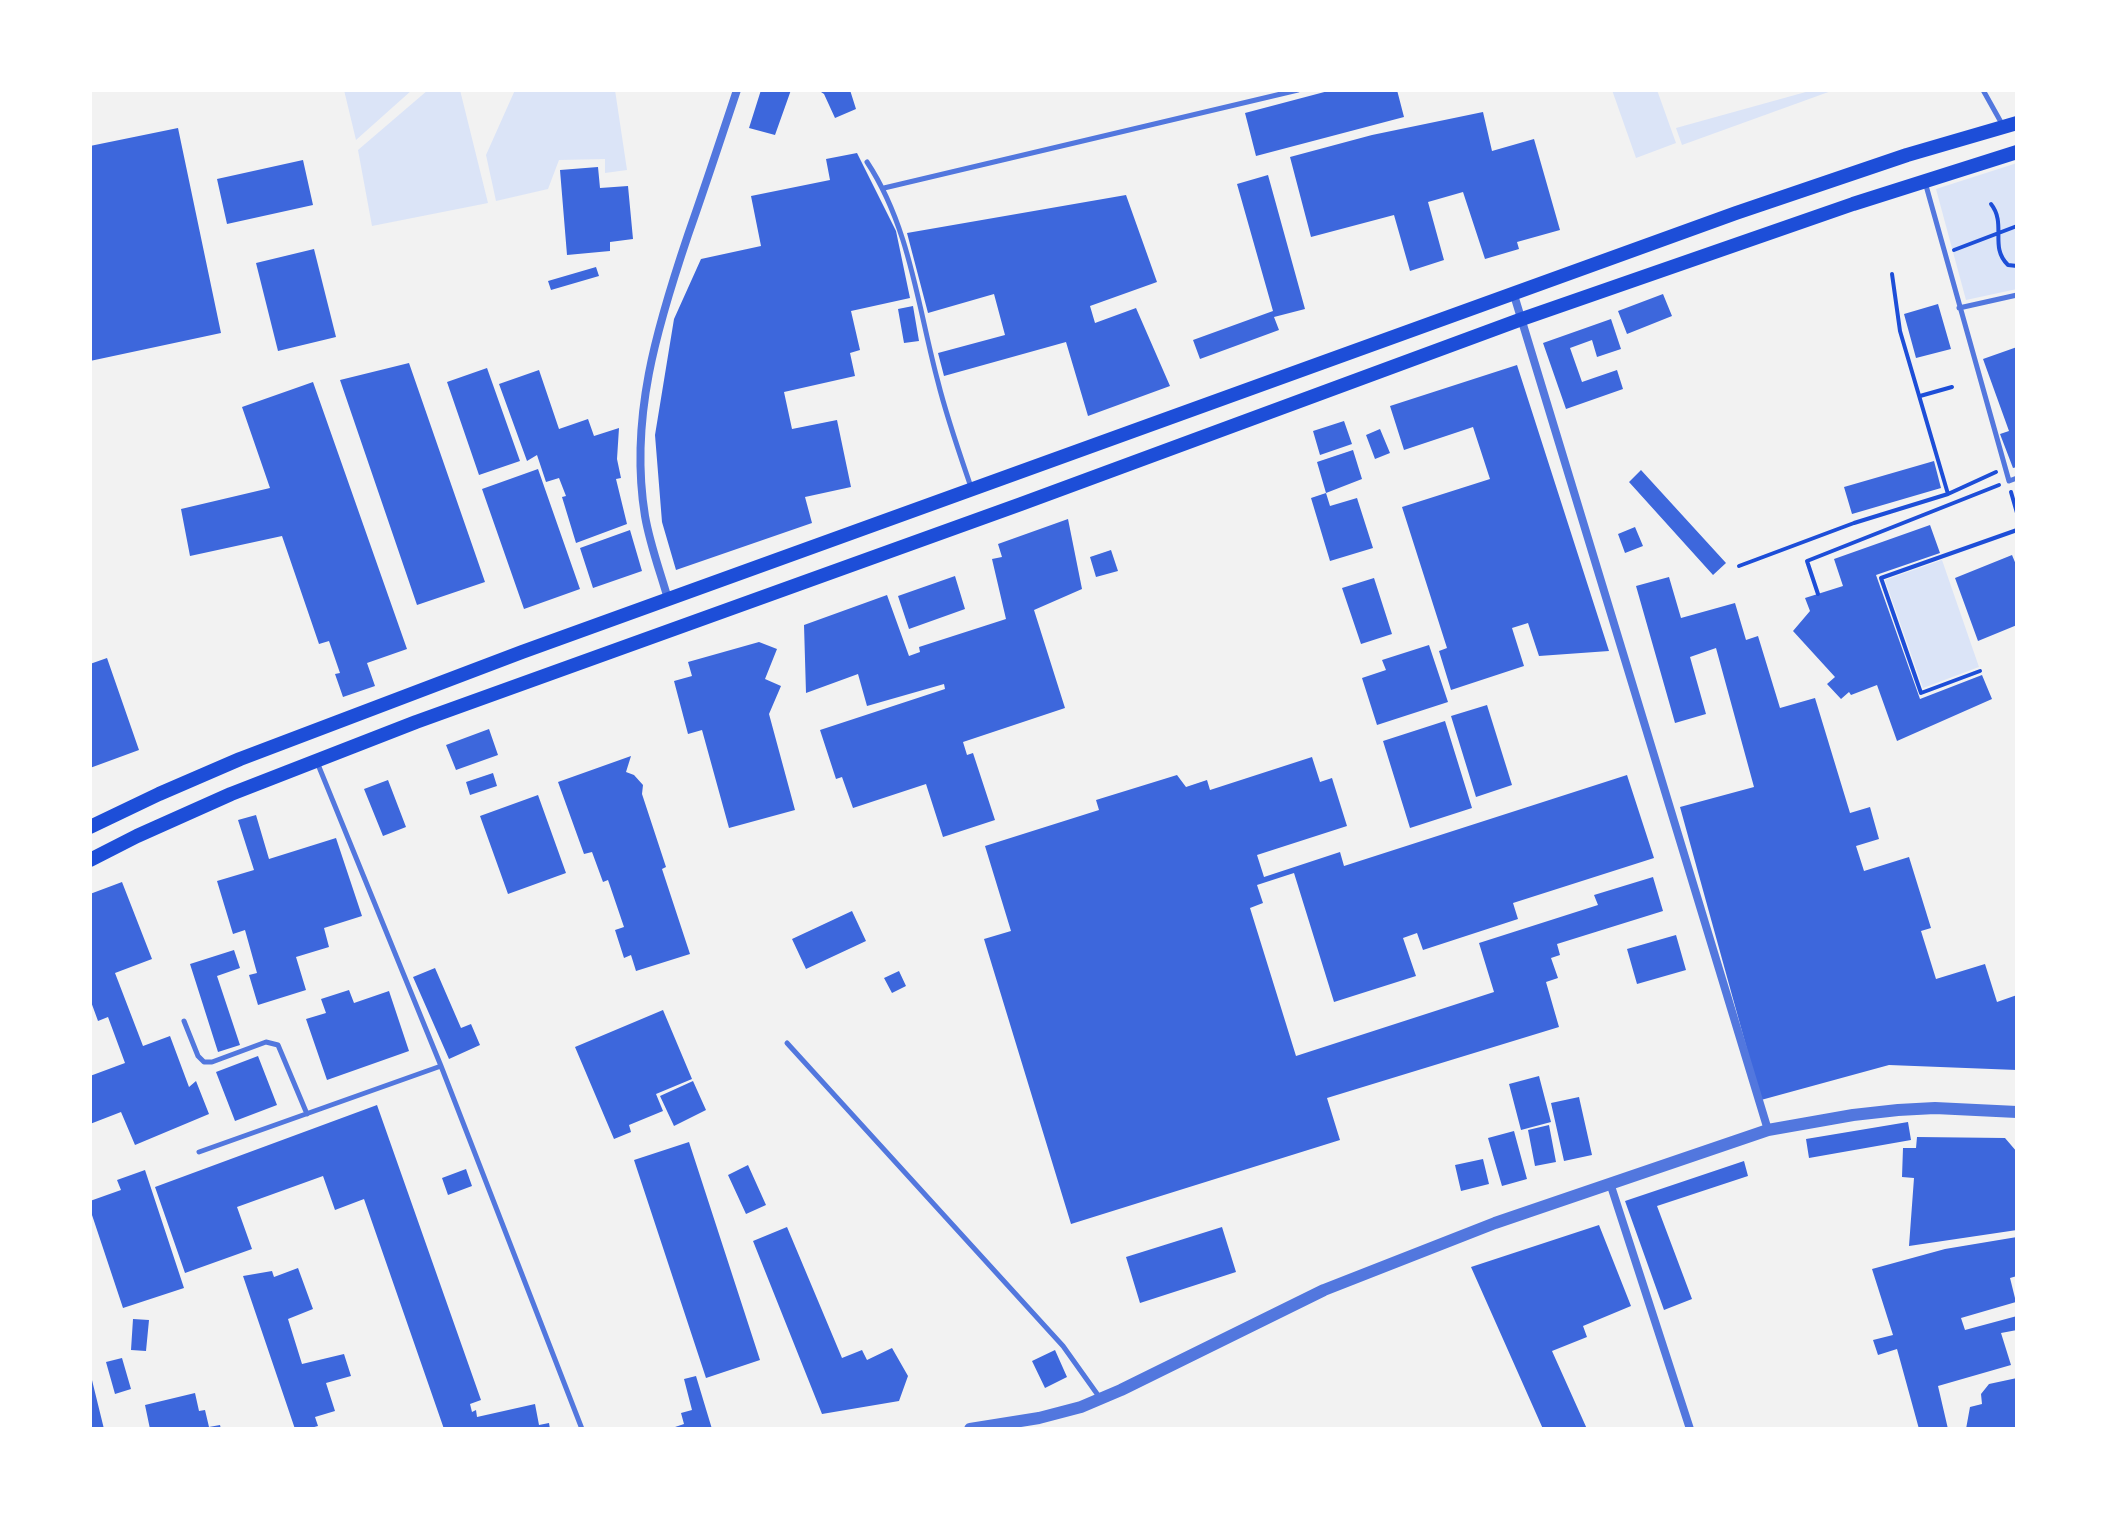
<!DOCTYPE html>
<html>
<head>
<meta charset="utf-8">
<style>
  body { margin:0 }
  #map { position:relative; width:2107px; height:1519px; overflow:hidden; background:#f2f2f2; font-family:"IBM Plex Sans",sans-serif }
  canvas { display:block }
  .frame { position:absolute; inset:0; border:92px solid #fff; pointer-events:none }
</style>
</head>
<body>
<div id="map">
<canvas width="2107" height="1519"></canvas>
<div class="frame"></div>
</div>
<script>
const ctx = document.querySelector('canvas').getContext('2d');
ctx.lineJoin = 'round';
function paint(path, color) {
  ctx.fillStyle = color;
  ctx.fill(path, 'evenodd');
}
function strokePath(path, color, width, dash) {
  ctx.strokeStyle = color;
  ctx.lineWidth = width;
  ctx.lineCap = dash ? 'butt' : 'round';
  ctx.setLineDash(dash || []);
  ctx.stroke(path);
}
const green = new Path2D(`
  M 344,90 L 412,90 L 356,140 Z
  M 428,90 L 460,90 L 488,203 L 372,226 L 358,150 Z
  M 515,90 L 615,90 L 627,170 L 605,173 L 605,159 L 559,160 L 548,189 L 496,201 L 486,155 Z
  M 1612,90 L 1657,90 L 1676,143 L 1636,158 Z
  M 1813,90 L 1834,90 L 1682,145 L 1676,128 Z
  M 2017,163 L 2017,289 L 1966,300 L 1936,189 Z
  M 1942,560 L 1979,667 L 1923,688 L 1885,580 Z`);
const building = new Path2D(`
  M 761,90 L 791,90 L 775,135 L 749,128 Z
  M 818,90 L 850,90 L 856,109 L 835,118 L 824,94 Z
  M 1332,90 L 1397,90 L 1404,117 L 1256,156 L 1245,113 Z
  M 1483,112 L 1492,151 L 1534,139 L 1560,230 L 1517,242 L 1519,249 L 1485,259 L 1463,192 L 1428,202 L 1444,260 L 1410,271 L 1394,215 L 1311,237 L 1290,157 L 1372,135 Z
  M 178,128 L 221,333 L 90,361 L 90,146 Z
  M 857,153 L 896,231 L 910,298 L 851,311 L 860,350 L 850,353 L 855,376 L 784,392 L 792,429 L 837,420 L 851,487 L 805,497 L 812,523 L 676,570 L 662,522 L 655,435 L 674,319 L 701,259 L 761,246 L 751,196 L 830,180 L 826,159 Z
  M 303,160 L 313,205 L 227,224 L 217,179 Z
  M 598,167 L 600,188 L 628,186 L 633,239 L 610,242 L 610,251 L 567,255 L 560,170 Z
  M 1268,175 L 1305,309 L 1274,317 L 1279,330 L 1200,359 L 1193,340 L 1273,311 L 1237,184 Z
  M 1126,195 L 1157,282 L 1090,306 L 1095,323 L 1136,308 L 1170,386 L 1088,416 L 1066,342 L 944,376 L 938,353 L 1005,335 L 994,294 L 928,313 L 907,233 Z
  M 314,249 L 336,337 L 278,351 L 256,263 Z
  M 596,267 L 599,276 L 551,290 L 548,281 Z
  M 1663,294 L 1672,316 L 1627,334 L 1618,311 Z
  M 1938,304 L 1951,349 L 1916,358 L 1904,314 Z
  M 913,306 L 919,341 L 904,343 L 898,309 Z
  M 1611,319 L 1621,349 L 1597,357 L 1592,340 L 1570,348 L 1582,382 L 1617,370 L 1623,389 L 1566,409 L 1543,343 Z
  M 2017,347 L 2017,467 L 2013,468 L 2000,434 L 2009,431 L 1983,359 Z
  M 409,363 L 485,582 L 417,605 L 340,380 Z
  M 1517,365 L 1609,651 L 1539,656 L 1528,623 L 1512,628 L 1524,666 L 1451,690 L 1439,651 L 1447,648 L 1402,507 L 1490,479 L 1473,427 L 1404,450 L 1390,406 Z
  M 487,368 L 520,461 L 479,475 L 447,382 Z
  M 539,370 L 559,429 L 588,419 L 594,436 L 619,428 L 617,459 L 621,478 L 616,479 L 627,524 L 576,543 L 562,497 L 566,496 L 559,478 L 546,482 L 537,455 L 527,461 L 499,384 Z
  M 313,382 L 407,649 L 367,663 L 375,686 L 343,697 L 335,674 L 340,673 L 329,641 L 319,644 L 282,536 L 190,556 L 181,509 L 270,488 L 242,407 Z
  M 1344,421 L 1352,444 L 1320,455 L 1313,431 Z
  M 1380,429 L 1390,453 L 1375,459 L 1366,435 Z
  M 1353,450 L 1362,479 L 1326,493 L 1317,462 Z
  M 1934,461 L 1941,488 L 1852,514 L 1844,487 Z
  M 538,469 L 580,589 L 524,609 L 482,489 Z
  M 1641,470 L 1726,563 L 1713,575 L 1629,482 Z
  M 1326,493 L 1330,506 L 1357,498 L 1373,548 L 1330,561 L 1311,498 Z
  M 1068,519 L 1082,589 L 1034,610 L 1065,708 L 963,742 L 967,755 L 973,753 L 995,820 L 943,837 L 926,784 L 853,808 L 842,777 L 836,779 L 820,730 L 945,689 L 944,684 L 867,706 L 858,674 L 806,693 L 804,625 L 887,595 L 909,656 L 920,652 L 919,647 L 1006,619 L 992,559 L 1002,557 L 998,544 Z
  M 1930,525 L 1940,553 L 1876,575 L 1920,699 L 1982,675 L 1992,699 L 1897,741 L 1877,685 L 1851,695 L 1849,692 L 1841,699 L 1827,684 L 1835,677 L 1793,631 L 1810,611 L 1805,598 L 1843,586 L 1834,559 Z
  M 1635,527 L 1643,546 L 1625,553 L 1618,534 Z
  M 630,530 L 642,571 L 593,588 L 580,548 Z
  M 1111,550 L 1118,571 L 1096,577 L 1090,557 Z
  M 2012,555 L 2017,567 L 2017,625 L 1978,641 L 1955,578 Z
  M 955,576 L 965,609 L 909,629 L 898,596 Z
  M 1669,577 L 1681,618 L 1735,603 L 1746,640 L 1758,636 L 1780,708 L 1815,698 L 1850,813 L 1870,807 L 1879,839 L 1856,846 L 1864,871 L 1909,857 L 1931,928 L 1921,931 L 1936,979 L 1985,964 L 1997,1002 L 2017,995 L 2017,1070 L 1889,1065 L 1761,1100 L 1680,807 L 1754,787 L 1716,648 L 1690,657 L 1706,714 L 1675,723 L 1636,586 Z
  M 1374,578 L 1392,634 L 1361,644 L 1342,588 Z
  M 759,642 L 777,649 L 765,679 L 781,686 L 769,714 L 795,810 L 729,828 L 702,730 L 688,734 L 674,681 L 692,676 L 688,662 Z
  M 1429,645 L 1448,702 L 1377,725 L 1362,678 L 1386,670 L 1382,660 Z
  M 107,658 L 139,750 L 90,768 L 90,664 Z
  M 1487,705 L 1512,785 L 1476,797 L 1451,716 Z
  M 1445,721 L 1472,808 L 1410,828 L 1383,741 Z
  M 489,729 L 498,755 L 456,770 L 446,745 Z
  M 631,756 L 626,772 L 634,775 L 643,785 L 642,794 L 666,867 L 662,869 L 690,954 L 636,971 L 631,955 L 624,958 L 615,930 L 624,927 L 608,880 L 603,882 L 592,852 L 584,854 L 558,782 Z
  M 1312,757 L 1320,782 L 1332,778 L 1347,826 L 1257,855 L 1264,877 L 1340,852 L 1344,866 L 1627,775 L 1654,858 L 1513,903 L 1518,919 L 1423,950 L 1417,933 L 1403,938 L 1416,976 L 1334,1002 L 1294,873 L 1257,885 L 1263,903 L 1250,908 L 1296,1056 L 1494,992 L 1479,943 L 1598,905 L 1594,895 L 1653,877 L 1663,911 L 1557,944 L 1560,955 L 1551,958 L 1558,978 L 1546,982 L 1559,1027 L 1327,1098 L 1340,1140 L 1071,1224 L 984,939 L 1011,931 L 985,846 L 1099,810 L 1096,800 L 1177,775 L 1186,787 L 1207,780 L 1210,790 Z
  M 493,773 L 497,786 L 470,795 L 466,782 Z
  M 388,780 L 406,827 L 383,836 L 364,789 Z
  M 538,795 L 566,873 L 508,894 L 480,816 Z
  M 256,815 L 269,859 L 336,838 L 362,916 L 324,928 L 329,947 L 296,957 L 306,990 L 258,1005 L 249,975 L 257,973 L 245,930 L 233,934 L 217,881 L 254,870 L 238,820 Z
  M 122,882 L 152,959 L 115,973 L 143,1046 L 170,1036 L 189,1087 L 196,1081 L 209,1114 L 135,1145 L 121,1112 L 90,1124 L 90,1076 L 125,1063 L 108,1017 L 98,1021 L 90,999 L 90,894 Z
  M 852,911 L 866,941 L 806,969 L 792,939 Z
  M 1676,935 L 1686,970 L 1637,984 L 1627,949 Z
  M 234,950 L 240,968 L 217,976 L 240,1045 L 218,1052 L 190,964 Z
  M 435,968 L 461,1028 L 471,1024 L 480,1045 L 449,1059 L 413,977 Z
  M 899,971 L 906,986 L 892,993 L 884,978 Z
  M 349,990 L 354,1003 L 389,991 L 409,1051 L 327,1080 L 306,1019 L 326,1013 L 321,999 Z
  M 663,1010 L 692,1079 L 656,1094 L 663,1111 L 629,1125 L 631,1132 L 614,1139 L 575,1047 Z
  M 258,1056 L 277,1105 L 235,1121 L 216,1072 Z
  M 1539,1076 L 1551,1122 L 1521,1130 L 1509,1084 Z
  M 693,1081 L 706,1110 L 674,1126 L 660,1096 Z
  M 1579,1097 L 1592,1155 L 1564,1161 L 1551,1103 Z
  M 377,1105 L 481,1400 L 470,1404 L 472,1412 L 476,1410 L 477,1417 L 535,1404 L 539,1425 L 549,1423 L 550,1429 L 444,1429 L 364,1199 L 335,1210 L 323,1176 L 237,1207 L 252,1249 L 185,1273 L 155,1187 Z
  M 1908,1122 L 1911,1140 L 1809,1158 L 1806,1139 Z
  M 1549,1125 L 1556,1162 L 1535,1166 L 1528,1130 Z
  M 1514,1131 L 1527,1179 L 1502,1186 L 1488,1138 Z
  M 1917,1137 L 2005,1138 L 2017,1152 L 2017,1230 L 1909,1246 L 1914,1178 L 1902,1177 L 1903,1148 L 1916,1148 Z
  M 689,1142 L 760,1360 L 706,1378 L 634,1160 Z
  M 1483,1159 L 1489,1184 L 1461,1191 L 1455,1165 Z
  M 1744,1161 L 1748,1176 L 1657,1206 L 1692,1299 L 1664,1310 L 1625,1201 Z
  M 748,1165 L 766,1205 L 746,1214 L 728,1175 Z
  M 466,1169 L 472,1186 L 448,1195 L 442,1178 Z
  M 145,1170 L 184,1288 L 123,1308 L 90,1209 L 90,1201 L 121,1190 L 117,1180 Z
  M 1599,1225 L 1631,1306 L 1583,1326 L 1587,1337 L 1552,1351 L 1587,1429 L 1543,1429 L 1471,1267 Z
  M 787,1227 L 842,1358 L 862,1350 L 867,1360 L 892,1348 L 908,1376 L 899,1401 L 822,1414 L 753,1241 Z
  M 1222,1227 L 1236,1272 L 1140,1303 L 1126,1257 Z
  M 2017,1237 L 2017,1276 L 2010,1278 L 2016,1302 L 1961,1318 L 1965,1330 L 2017,1316 L 2017,1330 L 2001,1333 L 2011,1365 L 1938,1386 L 1948,1429 L 1919,1429 L 1897,1349 L 1878,1355 L 1873,1340 L 1893,1335 L 1872,1269 L 1945,1249 Z
  M 298,1268 L 313,1309 L 288,1319 L 302,1364 L 344,1354 L 351,1376 L 326,1383 L 335,1411 L 315,1417 L 318,1426 L 307,1429 L 295,1429 L 243,1276 L 272,1271 L 274,1277 Z
  M 133,1319 L 149,1320 L 146,1351 L 131,1350 Z
  M 1055,1350 L 1067,1377 L 1045,1388 L 1032,1361 Z
  M 122,1358 L 131,1389 L 115,1394 L 106,1362 Z
  M 90,1376 L 91,1376 L 104,1429 L 90,1429 Z
  M 696,1376 L 712,1429 L 669,1429 L 684,1424 L 681,1413 L 692,1410 L 684,1379 Z
  M 2017,1378 L 2017,1429 L 1966,1429 L 1970,1407 L 1982,1404 L 1981,1394 L 1989,1384 Z
  M 195,1393 L 199,1411 L 205,1410 L 209,1427 L 220,1425 L 221,1429 L 150,1429 L 145,1405 Z`);
const path = new Path2D(`
  M 1991,204 C 2007,224 1989,247 2008,265 L 2017,266
  M 1954,250 L 2017,226
  M 1892,274 L 1900,331 L 1948,494
  M 1920,396 L 1952,387
  M 2011,492 L 2017,513
  M 1739,566 L 1854,523 L 1948,494 L 1996,472
  M 1818,594 L 1807,561 L 1999,485
  M 1980,671 L 1921,693 L 1881,578 L 2017,530`);
const service = new Path2D(`
  M 1983,90 L 2002,124
  M 867,162 C 910,227 918,308 938,382 C 947,418 959,452 971,487
  M 1925,182 L 2009,481 L 2017,478
  M 884,188 L 1298,90
  M 1959,308 L 2017,295
  M 317,762 L 441,1066 L 582,1429
  M 184,1021 L 198,1056 L 204,1062 L 212,1062 L 266,1042 L 278,1045 L 307,1114
  M 787,1043 L 1063,1346 L 1100,1398
  M 199,1152 L 441,1066`);
const minor = new Path2D(`
  M 1514,295 L 1768,1130
  M 668,599 C 660,571 650,545 645,516 C 629,419 657,327 688,235 C 705,187 721,138 737,90
  M 1610,1183 L 1690,1429`);
const tertiary = new Path2D(`
  M 970,1429 L 1039,1418 L 1081,1407 L 1121,1390 L 1324,1290 L 1495,1223 L 1768,1130 L 1853,1115 L 1898,1110 L 1935,1108 L 2017,1112`);
const secondary = new Path2D(`
  M 90,827 L 159,794 L 240,759 L 522,652 L 1736,213 L 1907,155 L 2017,123
  M 90,860 L 137,836 L 231,794 L 416,722 L 1021,504 L 1522,319 L 1853,204 L 2017,152`);
paint(green, '#dbe4f7');
paint(building, '#3d67dc');
strokePath(path, '#1d4ed8', 4);
strokePath(service, '#5277de', 5);
strokePath(minor, '#5277de', 8);
strokePath(tertiary, '#5277de', 12);
strokePath(secondary, '#1d4ed8', 14);
</script>
</body>
</html>
